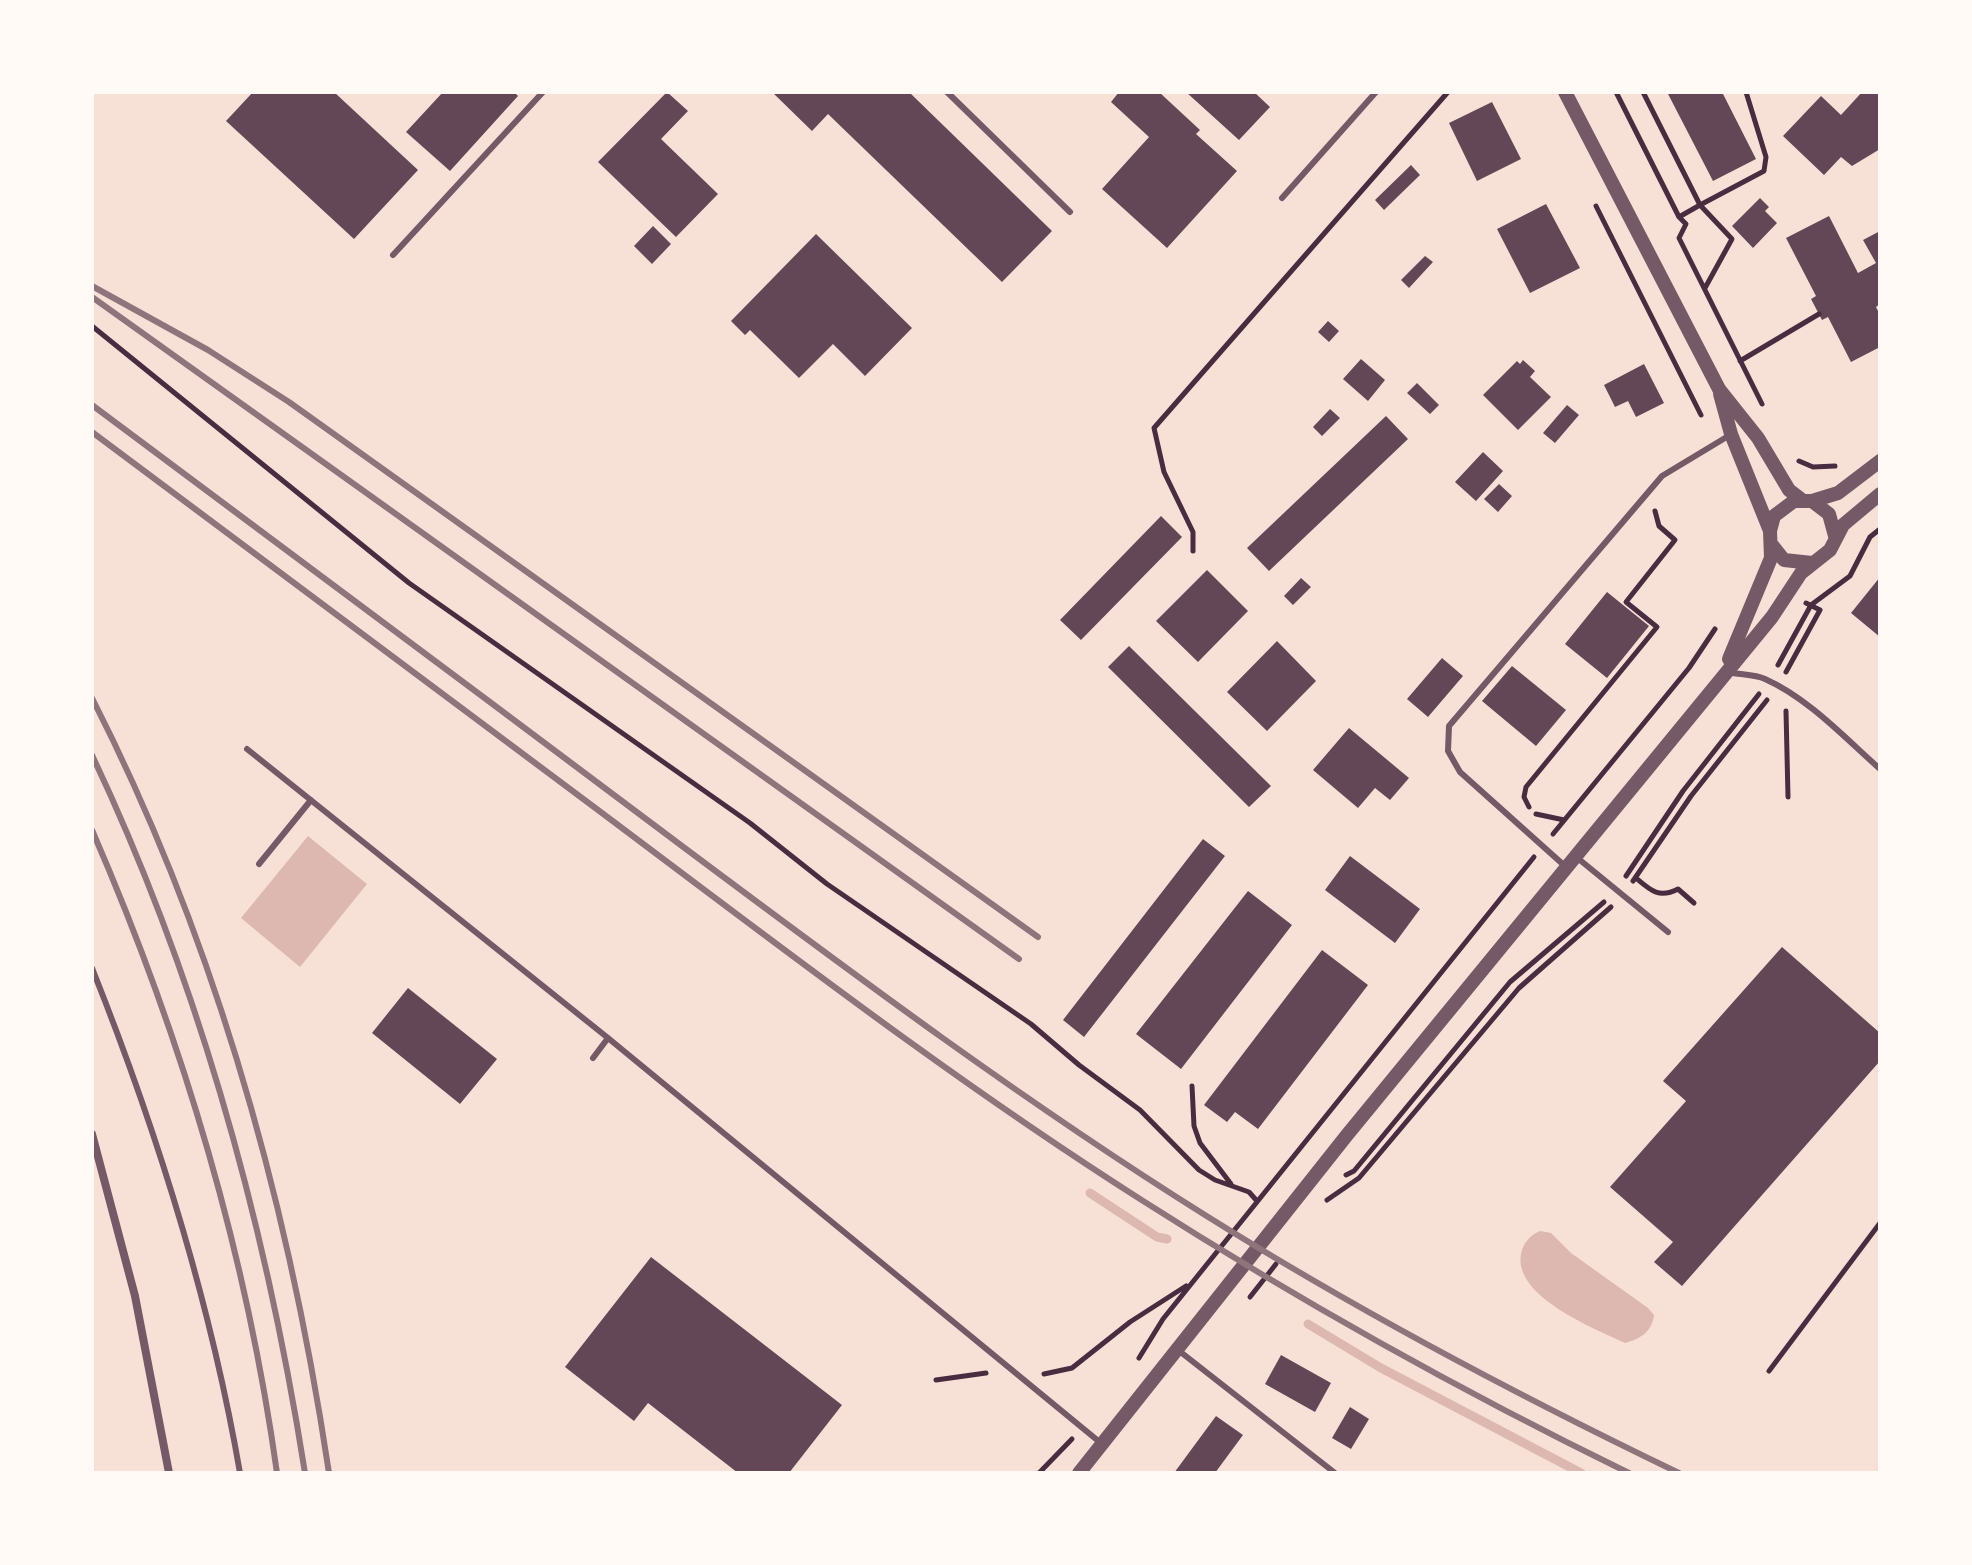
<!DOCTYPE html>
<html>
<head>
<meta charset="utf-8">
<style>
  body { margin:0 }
  #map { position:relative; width:1972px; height:1565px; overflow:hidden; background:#f7e1d7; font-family:"Libre Baskerville",serif }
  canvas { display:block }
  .frame { position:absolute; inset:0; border:94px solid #fffaf5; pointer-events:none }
</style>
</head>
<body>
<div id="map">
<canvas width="1972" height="1565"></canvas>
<div class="frame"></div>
</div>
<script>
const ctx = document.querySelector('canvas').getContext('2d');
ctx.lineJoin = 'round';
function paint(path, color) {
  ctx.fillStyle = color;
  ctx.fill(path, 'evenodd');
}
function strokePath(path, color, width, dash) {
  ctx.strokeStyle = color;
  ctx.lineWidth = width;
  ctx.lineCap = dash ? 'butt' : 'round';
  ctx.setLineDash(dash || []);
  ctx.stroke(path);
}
const water = new Path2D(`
  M 308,836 L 367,884 L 300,967 L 241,918 Z
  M 1540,1231 L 1551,1233 L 1571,1253 L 1648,1308 L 1654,1315 C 1652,1332 1640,1339 1625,1343 C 1593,1328 1513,1296 1521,1254 C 1523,1243 1530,1235 1540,1231 Z`);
const stream = new Path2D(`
  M 1090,1193 L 1157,1237 L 1167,1239
  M 1308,1324 L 1381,1368 L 1581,1473`);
const building = new Path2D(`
  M 253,92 L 334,92 L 418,170 L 354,239 L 226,121 Z
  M 443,92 L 514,92 L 518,96 L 450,171 L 406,132 Z
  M 667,92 L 688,111 L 661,139 L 718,194 L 676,237 L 598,162 Z
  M 772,92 L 909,92 L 1052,231 L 1002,282 L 828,114 L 812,131 Z
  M 1119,92 L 1159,92 L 1200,130 L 1196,134 L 1237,171 L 1167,248 L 1102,189 L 1149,137 L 1111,102 Z
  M 1186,92 L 1254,92 L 1270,107 L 1239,140 Z
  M 1667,92 L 1722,92 L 1756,159 L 1713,181 Z
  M 1862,92 L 1880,92 L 1880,149 L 1852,166 L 1841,157 L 1824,175 L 1783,136 L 1821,96 L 1841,115 Z
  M 1492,102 L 1521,159 L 1477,181 L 1449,123 Z
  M 1411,165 L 1420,175 L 1384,210 L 1375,200 Z
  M 1760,198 L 1769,207 L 1765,211 L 1777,223 L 1753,248 L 1732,226 Z
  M 1546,204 L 1580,268 L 1530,293 L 1497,229 Z
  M 1829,216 L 1858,273 L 1876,263 L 1863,240 L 1880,231 L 1880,304 L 1876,307 L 1880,315 L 1880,347 L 1851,362 L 1828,317 L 1822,320 L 1811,299 L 1816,296 L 1786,238 Z
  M 653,226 L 671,244 L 652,264 L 634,246 Z
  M 816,234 L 912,328 L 865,376 L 833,344 L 799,378 L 750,330 L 745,335 L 731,321 Z
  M 1425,256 L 1433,262 L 1409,288 L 1401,280 Z
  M 1328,321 L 1339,331 L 1329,342 L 1318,332 Z
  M 1361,359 L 1385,380 L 1368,401 L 1343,379 Z
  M 1523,360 L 1535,371 L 1530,377 L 1551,397 L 1518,430 L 1483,395 L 1517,361 L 1520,364 Z
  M 1644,364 L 1664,403 L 1636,417 L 1628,401 L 1615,407 L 1604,385 Z
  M 1417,383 L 1439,405 L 1430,414 L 1407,393 Z
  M 1567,405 L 1579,415 L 1555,443 L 1543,433 Z
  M 1330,409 L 1340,418 L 1322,436 L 1313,427 Z
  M 1386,416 L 1408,439 L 1269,571 L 1247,548 Z
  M 1483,452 L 1503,471 L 1476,501 L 1455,482 Z
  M 1499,484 L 1512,496 L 1498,512 L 1484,499 Z
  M 1161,516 L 1182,537 L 1081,640 L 1060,620 Z
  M 1207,570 L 1248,611 L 1198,662 L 1156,621 Z
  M 1880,577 L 1880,637 L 1851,613 Z
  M 1301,578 L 1311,587 L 1293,605 L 1284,596 Z
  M 1607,592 L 1649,626 L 1607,678 L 1565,644 Z
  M 1277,641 L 1316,681 L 1267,731 L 1227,692 Z
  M 1129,646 L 1271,786 L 1249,807 L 1108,667 Z
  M 1442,658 L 1463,676 L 1428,717 L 1407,699 Z
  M 1512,666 L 1566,710 L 1536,746 L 1482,701 Z
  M 1349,728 L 1409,778 L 1390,800 L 1375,788 L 1358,808 L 1313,770 Z
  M 1203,839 L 1225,856 L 1084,1037 L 1063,1020 Z
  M 1350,856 L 1420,909 L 1395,943 L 1325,890 Z
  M 1248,891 L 1292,925 L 1181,1069 L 1136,1034 Z
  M 1782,947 L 1880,1033 L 1880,1061 L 1682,1286 L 1654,1262 L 1673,1242 L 1610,1187 L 1686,1101 L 1663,1081 Z
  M 1322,950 L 1368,985 L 1258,1129 L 1235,1112 L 1227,1122 L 1204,1105 Z
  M 408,988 L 497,1059 L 460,1104 L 372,1033 Z
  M 651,1257 L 842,1405 L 789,1473 L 738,1473 L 648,1403 L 634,1421 L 565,1367 Z
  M 1281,1355 L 1331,1383 L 1315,1412 L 1265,1384 Z
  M 1350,1407 L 1369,1419 L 1351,1449 L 1332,1438 Z
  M 1216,1416 L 1243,1435 L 1215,1473 L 1174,1473 Z`);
const path = new Path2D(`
  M 1616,92 L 1679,217 L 1686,224 L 1679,238 L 1762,404
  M 1643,92 L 1700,205 L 1679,217
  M 1596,206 L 1701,415
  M 1705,288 L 1732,239 L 1700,205 L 1764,171 L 1766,157 L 1746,92
  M 92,326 L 409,583 L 750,823 L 827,884 L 1031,1024 L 1079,1065 L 1140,1110 L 1199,1170 L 1215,1180 L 1249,1192 L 1257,1201
  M 1740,361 L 1819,314
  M 1799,461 L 1813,467 L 1835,466
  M 1193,551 L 1193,532 L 1164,472 L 1154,428 L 1448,92
  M 1778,665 L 1811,605 L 1850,576 L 1870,537 L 1880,529
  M 1786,672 L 1820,610 L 1806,603
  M 1786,711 L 1788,797
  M 1529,807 L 1524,797 L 1526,787 L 1657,627 L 1626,602 L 1675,540 L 1659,526 L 1655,511
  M 1536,814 L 1564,820
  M 1553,834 L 1689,668 L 1715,629
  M 1626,876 L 1683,791 L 1759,694
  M 1636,878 C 1650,890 1659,899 1678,889 L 1694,903
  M 1633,881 L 1691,796 L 1767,700
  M 1192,1086 L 1194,1126 L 1200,1143 L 1231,1184
  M 1346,1175 L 1354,1171 L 1510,982 L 1604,902
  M 1327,1200 L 1359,1178 L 1519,988 L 1611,907
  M 1250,1297 L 1276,1264
  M 1139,1358 L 1163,1319 L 1534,857
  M 1769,1371 L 1880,1223
  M 1044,1374 L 1072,1368 L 1130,1322 L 1186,1286
  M 936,1380 L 986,1373
  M 1039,1473 L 1072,1439`);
const service = new Path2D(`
  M 947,92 L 1070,212
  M 1282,198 L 1376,92
  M 393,255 L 543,92
  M 1728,672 C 1740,675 1754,674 1765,679 C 1808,698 1845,738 1880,769
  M 247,749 L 608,1038 L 1102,1444
  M 1575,856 L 1668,932
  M 259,864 L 311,800
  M 1566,867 L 1460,772 L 1448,751 L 1449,726 L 1662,476 L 1730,435
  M 92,968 C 157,1131 210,1300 240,1473
  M 593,1058 L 608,1038
  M 1178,1350 L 1335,1473`);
const minor = new Path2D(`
  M 92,1134 L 135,1296 L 169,1473`);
const tertiary = new Path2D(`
  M 1565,92 L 1719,389 L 1758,438 L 1789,490 L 1802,500
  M 1720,394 L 1731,434 L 1770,531
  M 1812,501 L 1829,514 L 1835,536
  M 1772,545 L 1784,560 L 1812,563
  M 1729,659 L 1771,558 L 1770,531 L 1774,516 L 1794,501 L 1812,501 L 1838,493 L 1880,461
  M 1079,1473 L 1347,1135 L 1772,617 L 1801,573 L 1830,550 L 1843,525 L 1880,494`);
const rail = new Path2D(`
  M 92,286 L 208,350 L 289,402 L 1038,937
  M 92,297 L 1019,959
  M 92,405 C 291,552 488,701 686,849 C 856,976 1026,1103 1205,1215 C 1358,1311 1517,1395 1679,1473
  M 92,432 C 259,557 427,682 594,807 C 773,941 951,1079 1140,1199 C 1298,1300 1461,1391 1629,1473
  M 92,698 C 215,939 289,1206 329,1473
  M 92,755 C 199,981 266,1226 305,1473
  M 92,830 C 181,1035 246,1251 277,1473`);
paint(water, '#dcb8b0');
strokePath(stream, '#dcb8b0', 9);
paint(building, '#644757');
strokePath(path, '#4a2c40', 5);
strokePath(service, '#755966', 6);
strokePath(minor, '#755966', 8);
strokePath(tertiary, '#755966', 14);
strokePath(rail, '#8f747c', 6);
</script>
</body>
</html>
